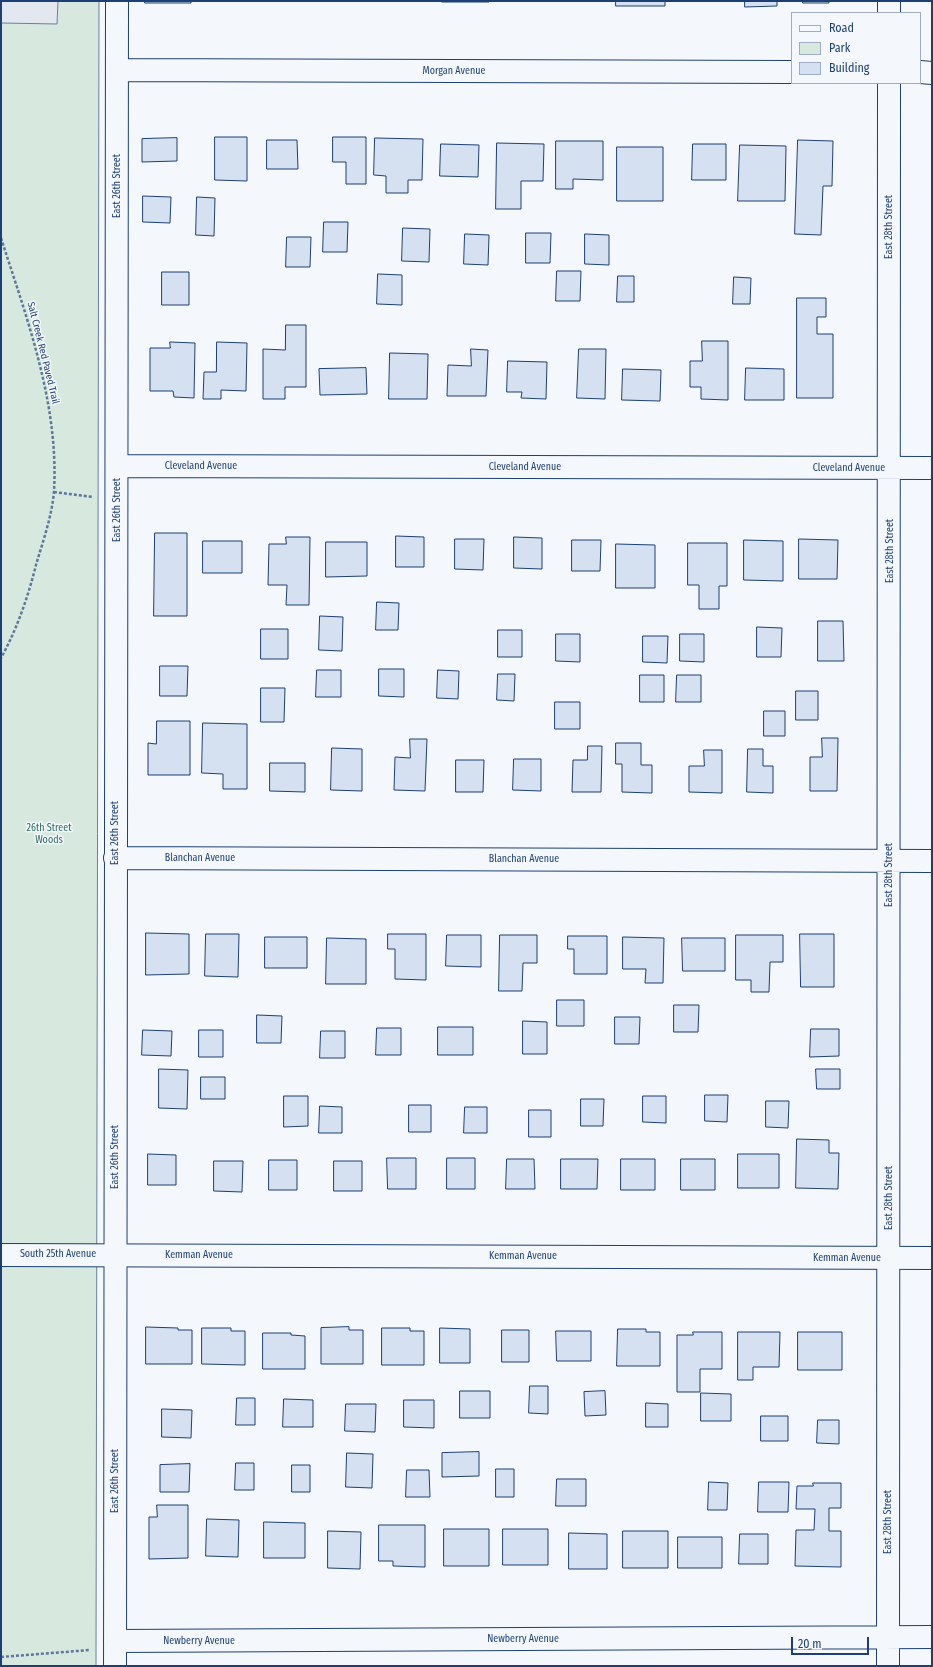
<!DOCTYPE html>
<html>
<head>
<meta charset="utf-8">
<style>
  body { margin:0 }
  #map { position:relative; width:933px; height:1667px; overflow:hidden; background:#f4f7fb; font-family:"Fira Sans Condensed",sans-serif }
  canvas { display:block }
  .frame { position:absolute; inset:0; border:2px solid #1d3f73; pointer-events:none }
  .legend { position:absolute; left:791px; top:12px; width:130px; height:72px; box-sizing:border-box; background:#f4f7fb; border:1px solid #9eadc5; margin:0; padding:5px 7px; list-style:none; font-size:12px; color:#1d3f73 }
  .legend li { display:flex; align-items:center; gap:8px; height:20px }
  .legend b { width:20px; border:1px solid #9eadc5 }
  .scale { position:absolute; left:791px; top:1637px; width:78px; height:18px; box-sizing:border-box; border:2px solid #1d3f73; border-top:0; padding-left:5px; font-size:12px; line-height:14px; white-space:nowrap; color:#1d3f73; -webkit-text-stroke:3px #f4f7fb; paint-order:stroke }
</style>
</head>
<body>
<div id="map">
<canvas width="933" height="1667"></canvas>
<div class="frame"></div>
<ul class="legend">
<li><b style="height:5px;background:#f4f7fb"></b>Road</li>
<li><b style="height:11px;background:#d7e8df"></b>Park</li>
<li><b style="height:11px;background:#d5e0f0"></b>Building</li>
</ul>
<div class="scale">20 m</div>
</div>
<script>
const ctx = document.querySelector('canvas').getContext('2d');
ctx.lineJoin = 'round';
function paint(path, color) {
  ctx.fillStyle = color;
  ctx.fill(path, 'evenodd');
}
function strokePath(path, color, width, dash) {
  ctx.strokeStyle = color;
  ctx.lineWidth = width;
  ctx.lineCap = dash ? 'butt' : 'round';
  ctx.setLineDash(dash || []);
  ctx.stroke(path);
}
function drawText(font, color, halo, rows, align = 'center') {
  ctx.font = font + ' "Fira Sans Condensed",sans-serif';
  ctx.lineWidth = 3;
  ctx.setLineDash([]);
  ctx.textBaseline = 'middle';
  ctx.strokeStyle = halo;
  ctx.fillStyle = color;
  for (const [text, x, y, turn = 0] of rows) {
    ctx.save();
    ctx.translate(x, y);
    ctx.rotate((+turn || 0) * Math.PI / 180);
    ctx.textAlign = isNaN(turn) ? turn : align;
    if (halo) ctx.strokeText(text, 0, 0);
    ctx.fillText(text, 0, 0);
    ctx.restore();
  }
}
const green = new Path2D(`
  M 1,1 L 99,1 L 96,1666 L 1,1666 Z`);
const parking = new Path2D(`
  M 1,1 L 58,1 L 57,24 L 1,23 Z`);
const building = new Path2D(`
  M 145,1 L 191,1 L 191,3 L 145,3 Z
  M 442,1 L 488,1 L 489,2 L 442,2 Z
  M 616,1 L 665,1 L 665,6 L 616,6 Z
  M 745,1 L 777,1 L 777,6 L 745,7 Z
  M 803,1 L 829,1 L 829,3 L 803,3 Z
  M 215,137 L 247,137 L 247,181 L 215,180 Z
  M 333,137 L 366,137 L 366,184 L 346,184 L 346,162 L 333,162 Z
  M 177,138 L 177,161 L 142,162 L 142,139 Z
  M 375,138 L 423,139 L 422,180 L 408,180 L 408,193 L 386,193 L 386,176 L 374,175 Z
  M 267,140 L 297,140 L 298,169 L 267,169 Z
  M 798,140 L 833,141 L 832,186 L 823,186 L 821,235 L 795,234 Z
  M 556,141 L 603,141 L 603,180 L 573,179 L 573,189 L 556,189 Z
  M 497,143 L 544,144 L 543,181 L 521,181 L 521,209 L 496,209 Z
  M 441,144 L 479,145 L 478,177 L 440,176 Z
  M 693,144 L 726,144 L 726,180 L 692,180 Z
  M 740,145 L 786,146 L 785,201 L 738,201 Z
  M 617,147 L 663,147 L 663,201 L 617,201 Z
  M 143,196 L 171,197 L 170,223 L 143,222 Z
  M 197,197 L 215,198 L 214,236 L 196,235 Z
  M 324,222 L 348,222 L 347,252 L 323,252 Z
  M 403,228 L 430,229 L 429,262 L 402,261 Z
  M 526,233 L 551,233 L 550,263 L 526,263 Z
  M 465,234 L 489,235 L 488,265 L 464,264 Z
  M 585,234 L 609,235 L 609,265 L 585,264 Z
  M 287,237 L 311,237 L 310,267 L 286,267 Z
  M 557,271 L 581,271 L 580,301 L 556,301 Z
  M 162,272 L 189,272 L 189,305 L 162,305 Z
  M 378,274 L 402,275 L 402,305 L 377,304 Z
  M 618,276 L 634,276 L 634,302 L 617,302 Z
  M 734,277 L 751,278 L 750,304 L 733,304 Z
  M 797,298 L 826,298 L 826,317 L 817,317 L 817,334 L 833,334 L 833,398 L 797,398 Z
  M 286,325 L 306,325 L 306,387 L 285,387 L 285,399 L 263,399 L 263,349 L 285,350 Z
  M 702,341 L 728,341 L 728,400 L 701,399 L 701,387 L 690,387 L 690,361 L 702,361 Z
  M 170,342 L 195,343 L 194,398 L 174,397 L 173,391 L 150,391 L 150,348 L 170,348 Z
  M 217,342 L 247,343 L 246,391 L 221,390 L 221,399 L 203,399 L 204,372 L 216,372 Z
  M 471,349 L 488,350 L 486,396 L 447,396 L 448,365 L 471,366 Z
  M 579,349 L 606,349 L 605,399 L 577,398 Z
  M 390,353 L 428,354 L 427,399 L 389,399 Z
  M 508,361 L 547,362 L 546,399 L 521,398 L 522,392 L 507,392 Z
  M 366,368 L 367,394 L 320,395 L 319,369 Z
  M 746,368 L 784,369 L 784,400 L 745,400 Z
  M 623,369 L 661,370 L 660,401 L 622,400 Z
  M 155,533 L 187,533 L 187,616 L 154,616 Z
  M 396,536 L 424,537 L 424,567 L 396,567 Z
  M 286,537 L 310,537 L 309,605 L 286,605 L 287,585 L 268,585 L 269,544 L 286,544 Z
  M 514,537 L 542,538 L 542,569 L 514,568 Z
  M 455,539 L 484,539 L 483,570 L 455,569 Z
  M 799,539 L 838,540 L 837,579 L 799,579 Z
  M 572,540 L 601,540 L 600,571 L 572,571 Z
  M 744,540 L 783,541 L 783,581 L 744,580 Z
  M 203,541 L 242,541 L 242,573 L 203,573 Z
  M 326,542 L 367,542 L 367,576 L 326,577 Z
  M 688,543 L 727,543 L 727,586 L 719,586 L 719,609 L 699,609 L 699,585 L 688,585 Z
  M 616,544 L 655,545 L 655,588 L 616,588 Z
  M 377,602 L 399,603 L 398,630 L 376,630 Z
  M 320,616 L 343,617 L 342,651 L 319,650 Z
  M 818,621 L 843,621 L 844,661 L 818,661 Z
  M 757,627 L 782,628 L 781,657 L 757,657 Z
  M 261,629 L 288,629 L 288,659 L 261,659 Z
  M 498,630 L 522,630 L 522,657 L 498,657 Z
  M 556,634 L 580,634 L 580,662 L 556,661 Z
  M 680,634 L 704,634 L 704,662 L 680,661 Z
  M 643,636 L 668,636 L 667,663 L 643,662 Z
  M 160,666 L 188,666 L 187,696 L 160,696 Z
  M 379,669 L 404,669 L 404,697 L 379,696 Z
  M 317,670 L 341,670 L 341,697 L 316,697 Z
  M 438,670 L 459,671 L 458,699 L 437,698 Z
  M 498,674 L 515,674 L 514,701 L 497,700 Z
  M 640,675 L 664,675 L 664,702 L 640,702 Z
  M 677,675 L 701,675 L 701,702 L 676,702 Z
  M 261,688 L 285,688 L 284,722 L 261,722 Z
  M 796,691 L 818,691 L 818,720 L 796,720 Z
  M 555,702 L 580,702 L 580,729 L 555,729 Z
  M 764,711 L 785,711 L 785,736 L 764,736 Z
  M 157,721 L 190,721 L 190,775 L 148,775 L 148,743 L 156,744 Z
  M 203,723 L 247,724 L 247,789 L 223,789 L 223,774 L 202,773 Z
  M 822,738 L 838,738 L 837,791 L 810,791 L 810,757 L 822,757 Z
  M 410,739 L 427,739 L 425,791 L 394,790 L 395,757 L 410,758 Z
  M 616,743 L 641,743 L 641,765 L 652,765 L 652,793 L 622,792 L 622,764 L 616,764 Z
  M 588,746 L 602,746 L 601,792 L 572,792 L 573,760 L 587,760 Z
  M 332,748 L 362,749 L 362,791 L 331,790 Z
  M 748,749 L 763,749 L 763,766 L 773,766 L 773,793 L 747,792 Z
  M 704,750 L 722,750 L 722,793 L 689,792 L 689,766 L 704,766 Z
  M 514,759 L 541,759 L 541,791 L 513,790 Z
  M 456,760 L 484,760 L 483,792 L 456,792 Z
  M 270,763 L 305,763 L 305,792 L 270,791 Z
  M 146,933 L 189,934 L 189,974 L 146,975 Z
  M 206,934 L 239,934 L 238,977 L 205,976 Z
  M 388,934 L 426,934 L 426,980 L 395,979 L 395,949 L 388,949 Z
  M 800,934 L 834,934 L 834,987 L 801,987 Z
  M 447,935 L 481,935 L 481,967 L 446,966 Z
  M 500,935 L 537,935 L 537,963 L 523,963 L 522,991 L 499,991 Z
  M 736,935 L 783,935 L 783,962 L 770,962 L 769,992 L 751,992 L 751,980 L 736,980 Z
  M 568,936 L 607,936 L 607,974 L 574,974 L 574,949 L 568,949 Z
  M 265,937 L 307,937 L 307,968 L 265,968 Z
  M 623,937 L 664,938 L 663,983 L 645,983 L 646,969 L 623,969 Z
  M 327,938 L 366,939 L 366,984 L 326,984 Z
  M 682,938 L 725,938 L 725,971 L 683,971 Z
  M 557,1000 L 584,1000 L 584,1026 L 557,1026 Z
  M 674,1005 L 699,1005 L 698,1032 L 674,1032 Z
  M 257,1015 L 282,1016 L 281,1043 L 257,1043 Z
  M 615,1017 L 640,1017 L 639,1044 L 615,1044 Z
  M 523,1021 L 547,1022 L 547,1054 L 523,1054 Z
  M 438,1027 L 473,1027 L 473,1055 L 438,1055 Z
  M 377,1028 L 401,1028 L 401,1055 L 376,1055 Z
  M 811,1029 L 839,1029 L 839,1056 L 810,1057 Z
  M 143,1030 L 172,1031 L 171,1056 L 142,1055 Z
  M 199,1030 L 223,1030 L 223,1057 L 199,1057 Z
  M 321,1031 L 345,1031 L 345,1058 L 320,1058 Z
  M 159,1069 L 188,1070 L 187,1109 L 159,1108 Z
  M 816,1069 L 840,1069 L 840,1089 L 817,1089 Z
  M 201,1077 L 225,1077 L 225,1099 L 201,1099 Z
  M 705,1095 L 728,1095 L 727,1122 L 705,1121 Z
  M 284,1096 L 308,1096 L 308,1126 L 284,1127 Z
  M 643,1096 L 666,1096 L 666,1123 L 643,1122 Z
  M 581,1099 L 604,1099 L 603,1126 L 581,1126 Z
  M 766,1101 L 789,1101 L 788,1128 L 766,1127 Z
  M 409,1105 L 431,1105 L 431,1132 L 409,1132 Z
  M 320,1106 L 342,1107 L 342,1133 L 319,1133 Z
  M 465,1107 L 487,1107 L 487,1133 L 464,1133 Z
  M 529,1110 L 551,1110 L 551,1137 L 529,1137 Z
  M 797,1139 L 829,1140 L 829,1153 L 839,1153 L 838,1189 L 796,1188 Z
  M 148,1154 L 176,1155 L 176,1185 L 148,1185 Z
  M 738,1154 L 779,1154 L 779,1188 L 738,1188 Z
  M 387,1158 L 416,1158 L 416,1189 L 388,1189 Z
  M 447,1158 L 475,1158 L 475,1189 L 447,1189 Z
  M 507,1159 L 534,1159 L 535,1189 L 506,1189 Z
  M 561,1159 L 598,1159 L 597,1189 L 561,1189 Z
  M 621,1159 L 655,1159 L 655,1190 L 621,1190 Z
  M 681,1159 L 715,1159 L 715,1190 L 681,1190 Z
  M 269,1160 L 297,1160 L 297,1190 L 269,1190 Z
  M 214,1161 L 243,1161 L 242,1192 L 214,1191 Z
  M 334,1161 L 362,1161 L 362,1191 L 334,1191 Z
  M 146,1327 L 178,1328 L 178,1330 L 192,1330 L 192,1364 L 146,1364 Z
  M 349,1327 L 349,1330 L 363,1330 L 363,1364 L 321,1364 L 321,1328 Z
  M 202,1328 L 231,1328 L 231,1331 L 245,1331 L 245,1365 L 202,1364 Z
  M 382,1328 L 410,1328 L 410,1331 L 424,1331 L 424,1365 L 382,1365 Z
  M 440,1328 L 470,1329 L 470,1363 L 440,1363 Z
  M 618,1329 L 646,1329 L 646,1332 L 660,1332 L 660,1366 L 617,1366 Z
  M 502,1330 L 529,1330 L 529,1362 L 502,1362 Z
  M 556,1331 L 591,1331 L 591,1361 L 557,1361 Z
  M 693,1332 L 722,1332 L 722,1369 L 700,1369 L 700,1392 L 677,1392 L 677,1335 L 693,1335 Z
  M 738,1332 L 780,1332 L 779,1367 L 753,1367 L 753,1380 L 738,1380 Z
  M 798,1332 L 842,1332 L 842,1370 L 798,1370 Z
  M 263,1333 L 291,1333 L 291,1335 L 305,1336 L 305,1369 L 263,1369 Z
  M 530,1386 L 548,1386 L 548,1414 L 529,1413 Z
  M 460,1391 L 490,1391 L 490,1418 L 460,1418 Z
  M 605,1391 L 606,1415 L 585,1416 L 584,1392 Z
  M 701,1393 L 731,1394 L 731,1421 L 701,1421 Z
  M 237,1398 L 255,1398 L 255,1425 L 236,1425 Z
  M 284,1399 L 313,1400 L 313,1427 L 283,1427 Z
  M 404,1400 L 434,1400 L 434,1428 L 404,1427 Z
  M 646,1403 L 668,1404 L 668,1427 L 646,1427 Z
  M 346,1404 L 376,1404 L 375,1432 L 345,1431 Z
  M 162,1409 L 192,1410 L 191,1438 L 162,1437 Z
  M 761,1416 L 788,1416 L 788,1441 L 761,1441 Z
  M 818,1420 L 839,1420 L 839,1444 L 817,1443 Z
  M 479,1452 L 479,1476 L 442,1477 L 442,1453 Z
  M 347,1453 L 373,1454 L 372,1488 L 346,1487 Z
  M 236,1463 L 254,1463 L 254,1490 L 235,1490 Z
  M 190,1464 L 189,1492 L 160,1492 L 160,1465 Z
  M 292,1465 L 310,1465 L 310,1492 L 292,1492 Z
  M 496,1469 L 514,1469 L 514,1497 L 496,1497 Z
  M 407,1470 L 429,1470 L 430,1497 L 406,1497 Z
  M 557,1479 L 586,1479 L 586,1506 L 556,1506 Z
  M 709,1482 L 728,1483 L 727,1510 L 708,1510 Z
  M 759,1482 L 789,1482 L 788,1512 L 758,1512 Z
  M 813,1483 L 841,1483 L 841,1508 L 829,1508 L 829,1531 L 841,1531 L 841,1567 L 795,1566 L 796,1530 L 814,1530 L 815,1509 L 796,1509 L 797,1486 L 813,1486 Z
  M 157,1505 L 188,1505 L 188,1558 L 149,1559 L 149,1517 L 157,1517 Z
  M 207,1519 L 239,1520 L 238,1557 L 206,1556 Z
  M 264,1522 L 305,1523 L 305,1558 L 264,1558 Z
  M 379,1525 L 425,1525 L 425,1567 L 393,1566 L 393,1561 L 379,1561 Z
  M 444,1529 L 489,1529 L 489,1566 L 444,1566 Z
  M 503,1529 L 548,1529 L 548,1565 L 503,1565 Z
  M 328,1531 L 361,1532 L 360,1569 L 328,1568 Z
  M 623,1531 L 668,1531 L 668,1568 L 623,1568 Z
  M 569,1533 L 607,1534 L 607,1569 L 569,1569 Z
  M 740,1534 L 768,1534 L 768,1564 L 739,1564 Z
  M 678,1537 L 722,1537 L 722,1568 L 678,1568 Z`);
const path = new Path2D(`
  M 1,238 C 27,319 59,404 54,491 C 52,516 43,541 36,565 C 28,597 17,629 1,658
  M 54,492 L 93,497
  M 1,1657 L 90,1650`);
const street = new Path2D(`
  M 889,13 L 889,1
  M 117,70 L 792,72
  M 920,72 L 932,73
  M 117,466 L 932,468
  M 115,858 L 932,861
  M 115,1641 L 932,1637
  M 115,1666 L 117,1
  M 888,1666 L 889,83`);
const secondary = new Path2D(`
  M 1,1255 L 932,1258`);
const streetNames = [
  ["Morgan Avenue",454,71],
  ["East 26th Street",117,186,-90],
  ["East 28th Street",889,227,-90],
  ["Salt Creek Red Paved Trail",43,353,76],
  ["Cleveland Avenue",201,466],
  ["Cleveland Avenue",525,467],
  ["Cleveland Avenue",849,468],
  ["East 26th Street",117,510,-90],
  ["East 28th Street",890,551,-90],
  ["East 26th Street",115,833,-90],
  ["Blanchan Avenue",200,858],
  ["Blanchan Avenue",524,859],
  ["East 28th Street",889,875,-90],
  ["East 26th Street",115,1157,-90],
  ["East 28th Street",889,1198,-90],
  ["South 25th Avenue",58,1254],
  ["Kemman Avenue",199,1255],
  ["Kemman Avenue",523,1256],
  ["Kemman Avenue",847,1258],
  ["East 26th Street",115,1481,-90],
  ["East 28th Street",888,1522,-90],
  ["Newberry Avenue",523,1639],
  ["Newberry Avenue",199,1641]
];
const parkNames = [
  ["26th Street",49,828],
  ["Woods",49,840]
];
paint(green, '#d7e8df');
strokePath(green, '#687fa3', 1);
paint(parking, '#e3e8f0');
strokePath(parking, '#687fa3', 1);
paint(building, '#d5e0f0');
strokePath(building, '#1d3f73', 1);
strokePath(street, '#1d3f73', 24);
strokePath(secondary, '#1d3f73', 24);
strokePath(path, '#5e769c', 2.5, [3, 2]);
strokePath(street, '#f4f7fb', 22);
strokePath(secondary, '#f4f7fb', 22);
drawText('10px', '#1d3f73', '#f4f7fb', streetNames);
drawText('10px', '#2c6c60', '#f4f7fb', parkNames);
</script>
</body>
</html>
